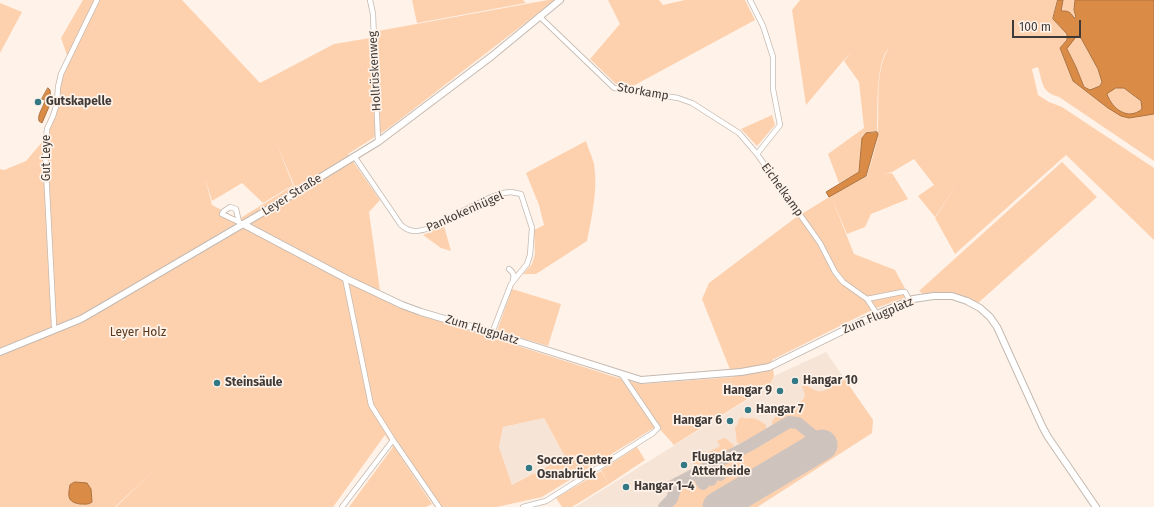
<!DOCTYPE html>
<html>
<head>
<meta charset="utf-8">
<style>
  body { margin:0 }
  #map { position:relative; width:1154px; height:507px; overflow:hidden; background:#fef2e9; font-family:"Fira Sans",sans-serif }
  canvas { display:block }
  .scale { position:absolute; left:1012px; top:20px; width:69px; height:18px; box-sizing:border-box; border:2px solid #3f3a37; border-top:0; padding-left:5px; font-size:12px; line-height:14px; white-space:nowrap; color:#3f3a37; -webkit-text-stroke:3px #fef2e9; paint-order:stroke }
</style>
</head>
<body>
<div id="map">
<canvas width="1154" height="507"></canvas>
<div class="scale">100 m</div>
</div>
<script>
const ctx = document.querySelector('canvas').getContext('2d');
ctx.lineJoin = 'round';
function paint(path, color) {
  ctx.fillStyle = color;
  ctx.fill(path, 'evenodd');
}
function strokePath(path, color, width, dash) {
  ctx.strokeStyle = color;
  ctx.lineWidth = width;
  ctx.lineCap = dash ? 'butt' : 'round';
  ctx.setLineDash(dash || []);
  ctx.stroke(path);
}
function drawText(font, color, halo, rows, align = 'center') {
  ctx.font = font + ' "Fira Sans",sans-serif';
  ctx.lineWidth = 3.5;
  ctx.setLineDash([]);
  ctx.textBaseline = 'middle';
  ctx.strokeStyle = halo;
  ctx.fillStyle = color;
  for (const [text, x, y, turn = 0] of rows) {
    ctx.save();
    ctx.translate(x, y);
    ctx.rotate((+turn || 0) * Math.PI / 180);
    ctx.textAlign = isNaN(turn) ? turn : align;
    if (halo) ctx.strokeText(text, 0, 0);
    ctx.fillText(text, 0, 0);
    ctx.restore();
  }
}
const built = new Path2D(`
  M 826,352 L 873,420 L 872,433 L 758,507 L 575,507 L 770,386 L 774,376 Z
  M 544,418 L 565,457 L 512,485 L 499,447 L 503,427 Z`);
const green = new Path2D(`
  M 83,0 L 182,0 L 260,83 L 334,44 L 370,38 L 373,81 L 378,31 L 548,0 L 555,0 L 389,128 L 348,154 L 380,200 L 369,212 L 381,298 L 409,311 L 615,377 L 642,384 L 733,377 L 702,299 L 709,283 L 795,218 L 831,196 L 854,254 L 895,270 L 909,296 L 874,309 L 772,360 L 774,376 L 770,385 L 674,445 L 657,426 L 542,497 L 497,507 L 435,507 L 396,451 L 432,504 L 426,507 L 349,507 L 393,447 L 385,435 L 333,507 L 116,507 L 155,469 L 115,507 L 0,507 L 0,169 L 4,170 L 26,161 L 48,135 L 68,58 L 61,38 ZM 276,142 L 294,185 L 239,219 L 212,205 L 205,178 L 212,201 L 242,183 L 263,203 L 293,185 ZM 544,418 L 565,457 L 512,485 L 499,447 L 503,427 Z
  M 412,0 L 523,0 L 526,3 L 417,23 Z
  M 608,0 L 659,0 L 663,5 L 685,0 L 745,0 L 755,20 L 633,86 L 616,84 L 590,59 L 620,24 Z
  M 800,0 L 1058,0 L 1053,19 L 1067,34 L 1067,40 L 1060,48 L 1073,81 L 1121,116 L 1129,118 L 1154,114 L 1154,161 L 1059,97 C 1041,92 1043,83 1038,67 L 1032,69 L 1038,95 L 1049,102 L 1062,107 L 1154,168 L 1154,240 L 1066,155 L 955,254 L 935,218 L 957,184 L 935,217 L 918,196 L 934,185 L 914,159 L 892,172 L 884,174 L 892,173 L 908,199 L 871,214 L 865,227 L 847,234 L 831,196 L 867,176 C 870,164 875,152 877,140 C 881,111 873,72 889,48 C 875,62 878,111 877,131 L 866,132 L 863,137 L 863,131 L 859,172 L 839,183 L 828,154 L 864,128 L 859,82 L 844,61 L 851,53 L 853,48 L 851,53 L 843,61 L 806,105 L 792,10 Z
  M 1063,0 L 1075,0 L 1074,10 L 1076,17 L 1073,18 L 1060,11 Z
  M 0,3 L 22,12 L 0,53 Z
  M 1077,35 L 1081,38 L 1098,69 L 1102,82 L 1100,86 L 1090,91 L 1084,87 L 1076,67 L 1067,49 Z
  M 1116,88 L 1124,88 L 1141,102 L 1142,109 C 1128,121 1112,109 1107,94 Z
  M 772,115 L 775,125 L 757,146 L 741,129 Z
  M 586,141 C 588,148 592,156 594,164 C 598,190 592,215 587,241 L 536,274 L 523,274 L 532,264 L 535,254 L 534,230 L 544,225 L 539,205 L 526,173 Z
  M 1062,162 L 1097,197 L 978,303 C 960,293 943,290 923,294 L 919,291 Z
  M 444,226 L 451,251 L 441,248 L 423,235 Z
  M 512,289 L 561,304 L 548,346 L 497,331 Z
  M 844,378 L 873,420 L 872,433 L 757,507 L 731,507 L 833,446 L 826,433 L 817,435 L 814,433 C 798,421 795,415 775,426 L 772,425 L 772,421 L 775,417 L 803,400 L 805,395 L 802,387 L 803,385 C 809,385 812,390 818,391 C 828,393 835,380 844,378 Z
  M 742,417 C 747,420 747,418 752,418 C 755,418 763,422 766,425 L 766,432 L 745,444 L 737,443 L 735,428 L 738,423 L 739,419 Z
  M 789,425 L 797,426 L 813,439 L 813,443 L 704,507 L 668,507 L 674,499 L 679,485 L 735,455 L 738,457 L 755,447 L 755,446 Z
  M 725,438 L 734,445 L 731,451 L 728,453 L 699,468 L 696,468 L 692,461 L 720,446 L 717,441 Z
  M 637,447 L 645,460 L 609,484 L 601,470 Z
  M 601,471 L 609,484 L 572,507 L 562,507 L 556,498 Z`);
const water = new Path2D(`
  M 1058,0 L 1063,0 L 1061,11 C 1068,11 1070,11 1074,18 L 1076,17 L 1074,10 L 1075,0 L 1154,0 L 1154,114 L 1129,118 L 1121,116 L 1108,108 L 1073,81 L 1060,48 L 1067,40 L 1067,34 L 1053,19 ZM 1077,36 L 1081,38 L 1098,69 L 1102,82 L 1100,86 L 1090,90 L 1084,87 L 1076,67 L 1067,49 ZM 1116,88 L 1124,88 L 1141,101 L 1142,109 C 1128,121 1112,109 1107,94 Z
  M 48,88 L 50,90 L 51,102 L 42,123 L 39,121 C 37,114 44,107 45,100 L 42,99 Z
  M 877,132 L 878,134 L 866,176 L 829,197 L 826,192 L 859,172 L 862,138 L 866,133 Z
  M 75,482 L 87,483 L 91,489 L 92,502 C 88,505 85,504 80,504 C 67,502 68,496 70,485 Z`);
const taxiway = new Path2D(`
  M 714,464 L 720,475
  M 705,468 L 711,480
  M 697,472 L 703,484
  M 672,486 L 750,445 L 789,422 L 798,423 L 816,438 L 822,445
  M 664,507 L 672,499 L 677,483`);
const runway = new Path2D(`
  M 718,507 L 822,445`);
const street = new Path2D(`
  M 370,0 L 373,14 L 378,142
  M 750,0 L 763,26 L 773,57 L 773,89 L 780,125 L 757,154
  M 539,16 L 614,88 L 678,98 L 692,103 L 739,133 L 757,154 L 820,243 L 835,272 L 843,282 L 867,299 L 877,314
  M 354,156 L 401,225 C 410,233 418,232 429,228 L 491,197 L 503,193 L 511,192 L 521,194 L 532,228 L 530,255 L 527,264 L 511,284 L 492,333
  M 239,222 L 236,209 L 230,207 L 224,211 L 222,214 L 243,224
  M 509,269 C 513,272 515,275 513,279
  M 345,278 L 371,405 L 393,440 L 439,507
  M 867,299 L 902,292 L 905,292 L 910,301
  M 54,326 L 45,151 L 47,129 L 53,116 L 57,103 L 58,87 L 61,74 L 97,0
  M 342,507 L 393,440
  M 523,507 L 546,501 L 653,433 L 658,428 L 622,375`);
const secondary = new Path2D(`
  M 243,224 L 345,278 L 402,305 L 421,312 L 492,333 L 641,380 L 741,372 L 769,367 L 877,314 L 913,299 L 934,296 L 952,296 L 967,301 L 980,308 L 990,317 L 997,327 L 1042,426 L 1048,437 L 1096,507
  M 0,352 L 81,319 L 100,308 L 262,213 L 378,142 L 492,56 L 560,0`);
const markers = [
  [38,102,4,"#337985"],
  [795,381,4,"#337985"],
  [217,383,4,"#337985"],
  [780,391,4,"#337985"],
  [748,410,4,"#337985"],
  [730,421,4,"#337985"],
  [684,465,4,"#337985"],
  [529,468,4,"#337985"],
  [626,487,4,"#337985"]
];
const streetNames = [
  ["Hollrüskenweg",375,71,-93],
  ["Storkamp",643,92,10],
  ["Gut Leye",47,158,-90],
  ["Eichelkamp",782,190,54],
  ["Leyer Straße",292,195,-32],
  ["Pankokenhügel",465,212,-24],
  ["Zum Flugplatz",878,316,-23],
  ["Zum Flugplatz",482,330,17]
];
const poiNames = [
  ["Gutskapelle",46,102],
  ["Hangar 10",803,381],
  ["Steinsäule",225,383],
  ["Hangar 9",772,391,"right"],
  ["Hangar 7",756,410],
  ["Hangar 6",722,421,"right"],
  ["Flugplatz",692,458],
  ["Atterheide",692,472],
  ["Soccer Center",537,461],
  ["Osnabrück",537,475],
  ["Hangar 1–4",634,487]
];
const parkNames = [
  ["Leyer Holz",138,333]
];
paint(built, '#f6e5d7');
paint(green, '#fed1ae');
paint(water, '#da8c47');
strokePath(water, '#ac7342', 1);
strokePath(taxiway, '#cfc4bd', 12);
strokePath(runway, '#cfc4bd', 31);
strokePath(street, '#c4b9b0', 6);
strokePath(secondary, '#c4b9b0', 8);
strokePath(street, '#fff', 4.5);
strokePath(secondary, '#fff', 6);
for (const [x, y, r, color] of markers) {
  const dot = new Path2D();
  dot.arc(x, y, r, 0, 2 * Math.PI);
  ctx.fillStyle = color;
  ctx.fill(dot);
  strokePath(dot, '#fef2e9', 1.5);
}
drawText('12px', '#3f3a37', '#fef2e9', streetNames);
drawText('bold 12px', '#3f3a37', '#fef2e9', poiNames, 'left');
drawText('12px', '#59381c', '#fef2e9', parkNames);
</script>
</body>
</html>
